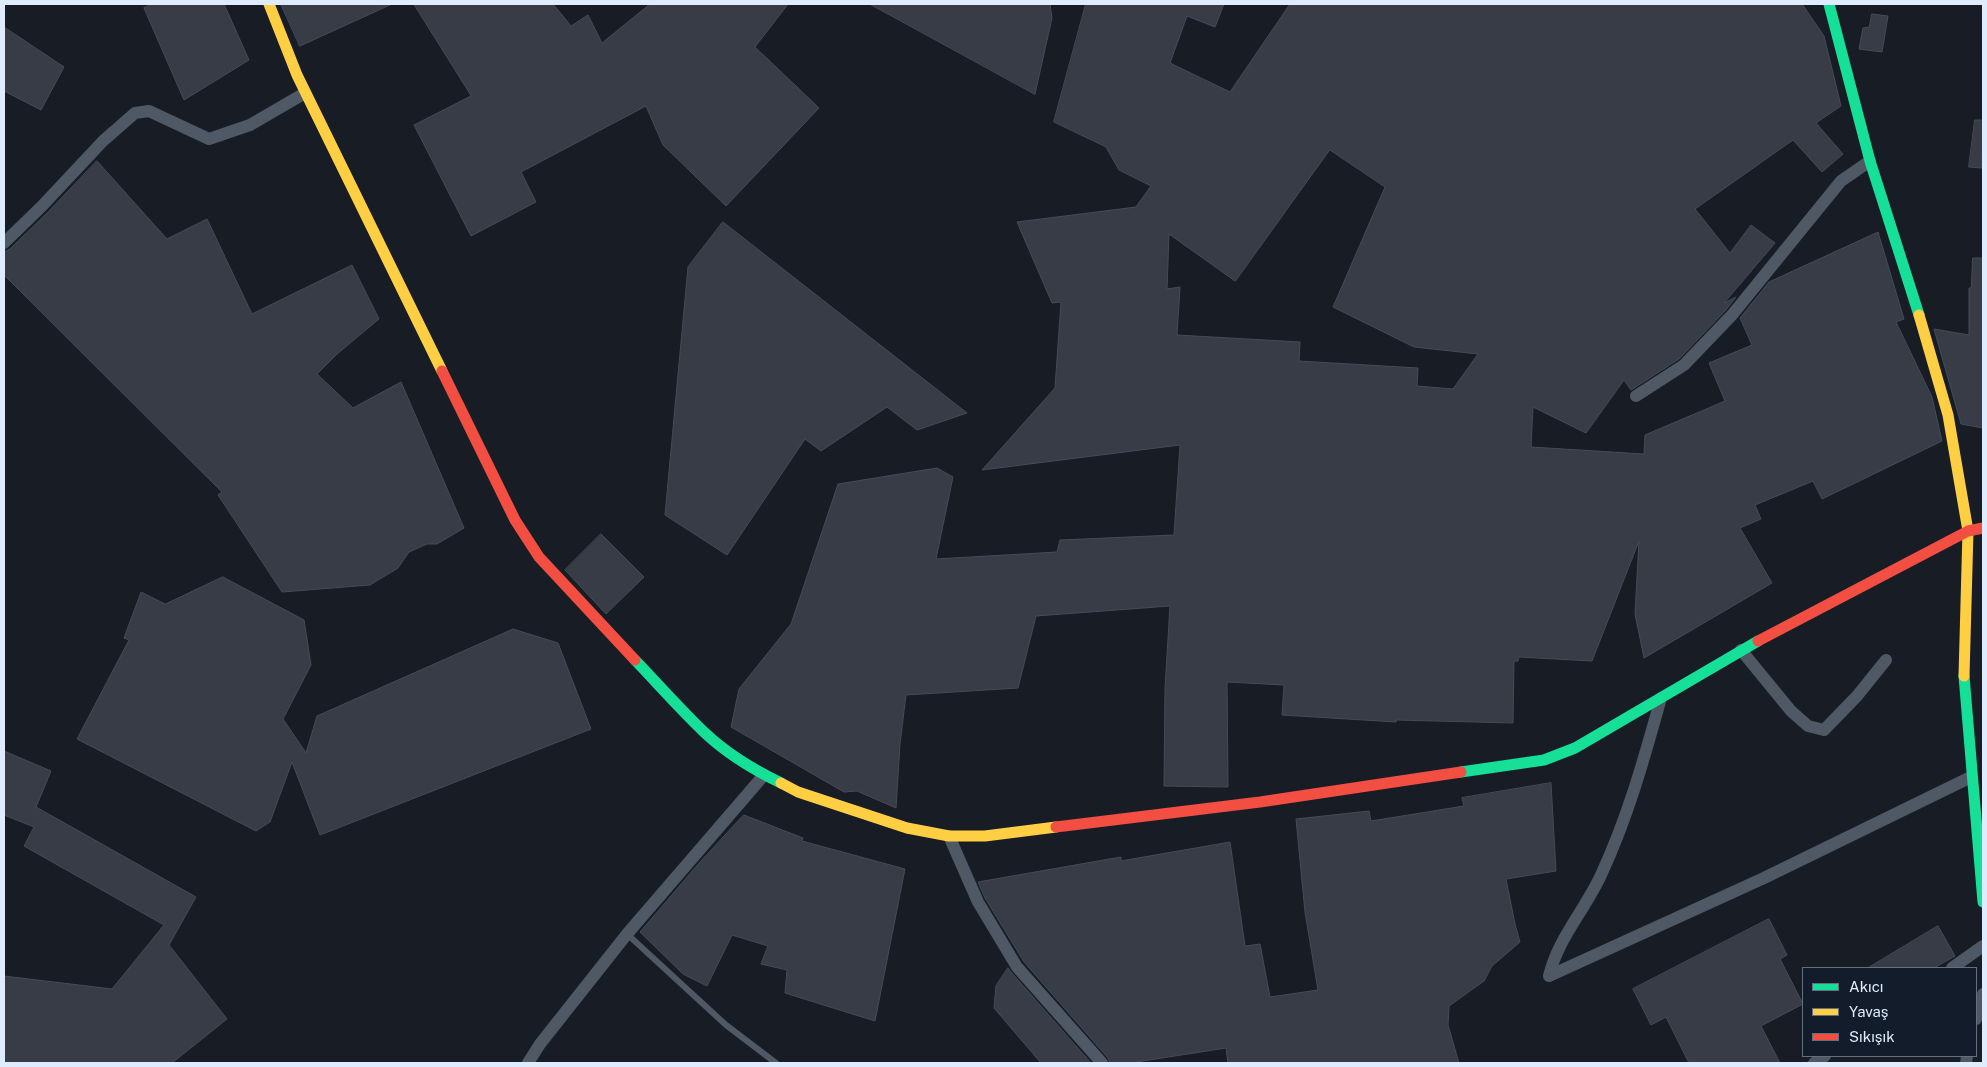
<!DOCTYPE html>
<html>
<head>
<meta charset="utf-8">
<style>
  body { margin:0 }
  #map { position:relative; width:1987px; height:1067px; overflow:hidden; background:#181d25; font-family:"Public Sans",sans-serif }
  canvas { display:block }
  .frame { position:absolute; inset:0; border:5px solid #deecfe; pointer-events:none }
  .legend { position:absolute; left:1802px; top:967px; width:175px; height:90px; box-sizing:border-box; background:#121c2b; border:1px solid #646f7f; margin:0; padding:6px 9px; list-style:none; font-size:15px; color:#deecfe }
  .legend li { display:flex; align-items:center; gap:10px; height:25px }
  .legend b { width:25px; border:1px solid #646f7f }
</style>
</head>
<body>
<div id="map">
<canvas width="1987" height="1067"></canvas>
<div class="frame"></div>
<ul class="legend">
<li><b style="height:6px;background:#16e098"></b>Akıcı</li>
<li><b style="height:6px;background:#ffcf43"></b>Yavaş</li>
<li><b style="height:6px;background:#f24e42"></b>Sıkışık</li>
</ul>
</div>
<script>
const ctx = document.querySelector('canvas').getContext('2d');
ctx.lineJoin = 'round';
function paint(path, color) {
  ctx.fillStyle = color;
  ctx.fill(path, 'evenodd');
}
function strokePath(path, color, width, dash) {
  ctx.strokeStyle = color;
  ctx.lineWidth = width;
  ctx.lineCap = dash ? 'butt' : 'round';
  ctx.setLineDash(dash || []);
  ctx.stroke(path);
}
const building = new Path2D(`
  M 154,4 L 224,4 L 249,60 L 184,100 L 144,8 Z
  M 281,4 L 392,4 L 300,46 Z
  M 414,4 L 553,4 L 571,26 L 588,15 L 602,43 L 650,4 L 788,4 L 755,47 L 819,108 L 726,206 L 663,145 L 646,106 L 521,172 L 536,202 L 471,236 L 414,125 L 471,96 Z
  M 870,4 L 1050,4 L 1052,18 L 1035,94 Z
  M 1086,4 L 1224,4 L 1215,27 L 1187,16 L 1170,63 L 1230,92 L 1290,4 L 1802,4 L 1824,36 L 1841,106 L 1816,123 L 1843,154 L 1822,172 L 1793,140 L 1695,209 L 1730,253 L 1751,225 L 1775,243 L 1724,303 L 1736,297 L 1726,310 L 1679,359 L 1631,390 L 1624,380 L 1586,433 L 1533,407 L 1531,447 L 1644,454 L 1645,435 L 1725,401 L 1709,363 L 1752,345 L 1740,318 L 1769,282 L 1878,232 L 1904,319 L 1896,322 L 1932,397 L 1942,441 L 1822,499 L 1813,481 L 1755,505 L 1761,519 L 1740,528 L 1772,583 L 1644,658 L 1635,614 L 1639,541 L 1592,661 L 1519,657 L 1518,661 L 1514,661 L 1513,723 L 1396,720 L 1396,722 L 1282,715 L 1284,685 L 1227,682 L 1228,787 L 1164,786 L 1165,688 L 1170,606 L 1036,616 L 1018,688 L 906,695 L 900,744 L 896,808 L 857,791 L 844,792 L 731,727 L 739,689 L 791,624 L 838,484 L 937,468 L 953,477 L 936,559 L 1057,552 L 1060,540 L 1174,535 L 1180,445 L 982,470 L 1055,388 L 1061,302 L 1052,303 L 1017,222 L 1136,207 L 1151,186 L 1119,170 L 1106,147 L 1054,122 ZM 1330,150 L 1385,187 L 1333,307 L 1414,347 L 1478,354 L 1453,389 L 1417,386 L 1418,368 L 1299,361 L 1300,342 L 1177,335 L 1180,287 L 1167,289 L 1169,234 L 1235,281 Z
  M 1872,14 L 1888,16 L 1882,52 L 1859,49 L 1863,28 L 1869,27 Z
  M 4,27 L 64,67 L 41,110 L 4,91 Z
  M 1975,120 L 1983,120 L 1982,168 L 1969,167 Z
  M 97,161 L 167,239 L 207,219 L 252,314 L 352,265 L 379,319 L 337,354 L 317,374 L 353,408 L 401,382 L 464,528 L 437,544 L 427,544 L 409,552 L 398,568 L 370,585 L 282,592 L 218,495 L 222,492 L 4,275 L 4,252 L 10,249 L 48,212 Z
  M 723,222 L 967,413 L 917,430 L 887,407 L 821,451 L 805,439 L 727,555 L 665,515 L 688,267 Z
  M 1973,258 L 1983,258 L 1983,428 L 1961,424 L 1934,329 L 1969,335 L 1969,288 L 1971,288 Z
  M 601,534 L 644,577 L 606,614 L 565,570 Z
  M 223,577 L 304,620 L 311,665 L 283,719 L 306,753 L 317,716 L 513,629 L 558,643 L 591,729 L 320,835 L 292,762 L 270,822 L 256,831 L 77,739 L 129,640 L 124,638 L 141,592 L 165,604 Z
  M 4,751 L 51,771 L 36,807 L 196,897 L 169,945 L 227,1019 L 172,1063 L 4,1063 L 4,976 L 112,989 L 164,925 L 24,846 L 34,827 L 4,815 Z
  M 1551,783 L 1556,871 L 1506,879 L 1515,924 L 1520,942 L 1492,966 L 1484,981 L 1449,1006 L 1448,1025 L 1459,1063 L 1228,1063 L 1226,1048 L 1130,1063 L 1110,1063 L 1108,1058 L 1024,962 L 985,898 L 978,882 L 1121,857 L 1121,861 L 1230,842 L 1245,946 L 1260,944 L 1270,997 L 1318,990 L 1305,912 L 1296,819 L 1369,811 L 1371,821 L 1464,806 L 1462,798 Z
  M 744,815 L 803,838 L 802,841 L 905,869 L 875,1021 L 785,993 L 787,970 L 761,964 L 768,946 L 732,935 L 707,986 L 683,974 L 640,932 L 700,862 Z
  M 1769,919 L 1787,955 L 1780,959 L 1803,1004 L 1761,1026 L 1780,1063 L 1689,1063 L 1666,1017 L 1651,1025 L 1633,989 Z
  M 1938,926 L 1955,956 L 1934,968 L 1868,968 Z
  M 1008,968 L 1011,972 L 1091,1063 L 1041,1063 L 994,1008 L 996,986 Z`);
const lane = new Path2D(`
  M 627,934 L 726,1025 L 776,1063`);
const street = new Path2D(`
  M 4,243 L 42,206 L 103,141 L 135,113 L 149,111 L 209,139 L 250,125 L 305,93
  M 1636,396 L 1684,365 L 1732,315 L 1841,181 L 1870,161
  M 1741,650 L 1791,711 L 1808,726 L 1824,730 L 1857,696 L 1886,660
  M 949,836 L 978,902 L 1017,967 L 1102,1063
  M 1952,968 L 1983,946
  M 1549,976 L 1764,878 L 1971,777
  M 1549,976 C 1558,938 1585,910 1601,875 C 1628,817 1644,759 1661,698
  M 1976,1019 L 1983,994
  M 528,1063 L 540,1044 L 627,934 L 764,775
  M 1814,1063 L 1825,1056
  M 1966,1063 L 1967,1056`);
const fast = new Path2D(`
  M 1829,4 L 1870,161 L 1919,315
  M 635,660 C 658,684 680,709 704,732 C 726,753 754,770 781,783
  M 1964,676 L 1983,902
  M 1461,772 L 1544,760 L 1575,748 L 1758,641`);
const slow = new Path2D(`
  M 269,4 L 297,75 L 442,371
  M 1919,315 L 1948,415 L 1968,531 L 1964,676
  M 781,783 L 798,792 L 907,828 L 949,836 L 985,836 L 1056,827`);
const jam = new Path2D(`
  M 442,371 L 515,520 L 539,557 L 635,660
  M 1758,641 L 1968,531 L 1983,528
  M 1056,827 L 1260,802 L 1461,772`);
paint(building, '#373c46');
strokePath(building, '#434c58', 1);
strokePath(lane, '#4e5965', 6);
strokePath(street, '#4e5965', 12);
strokePath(fast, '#16e098', 11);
strokePath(slow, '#ffcf43', 11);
strokePath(jam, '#f24e42', 11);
</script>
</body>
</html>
